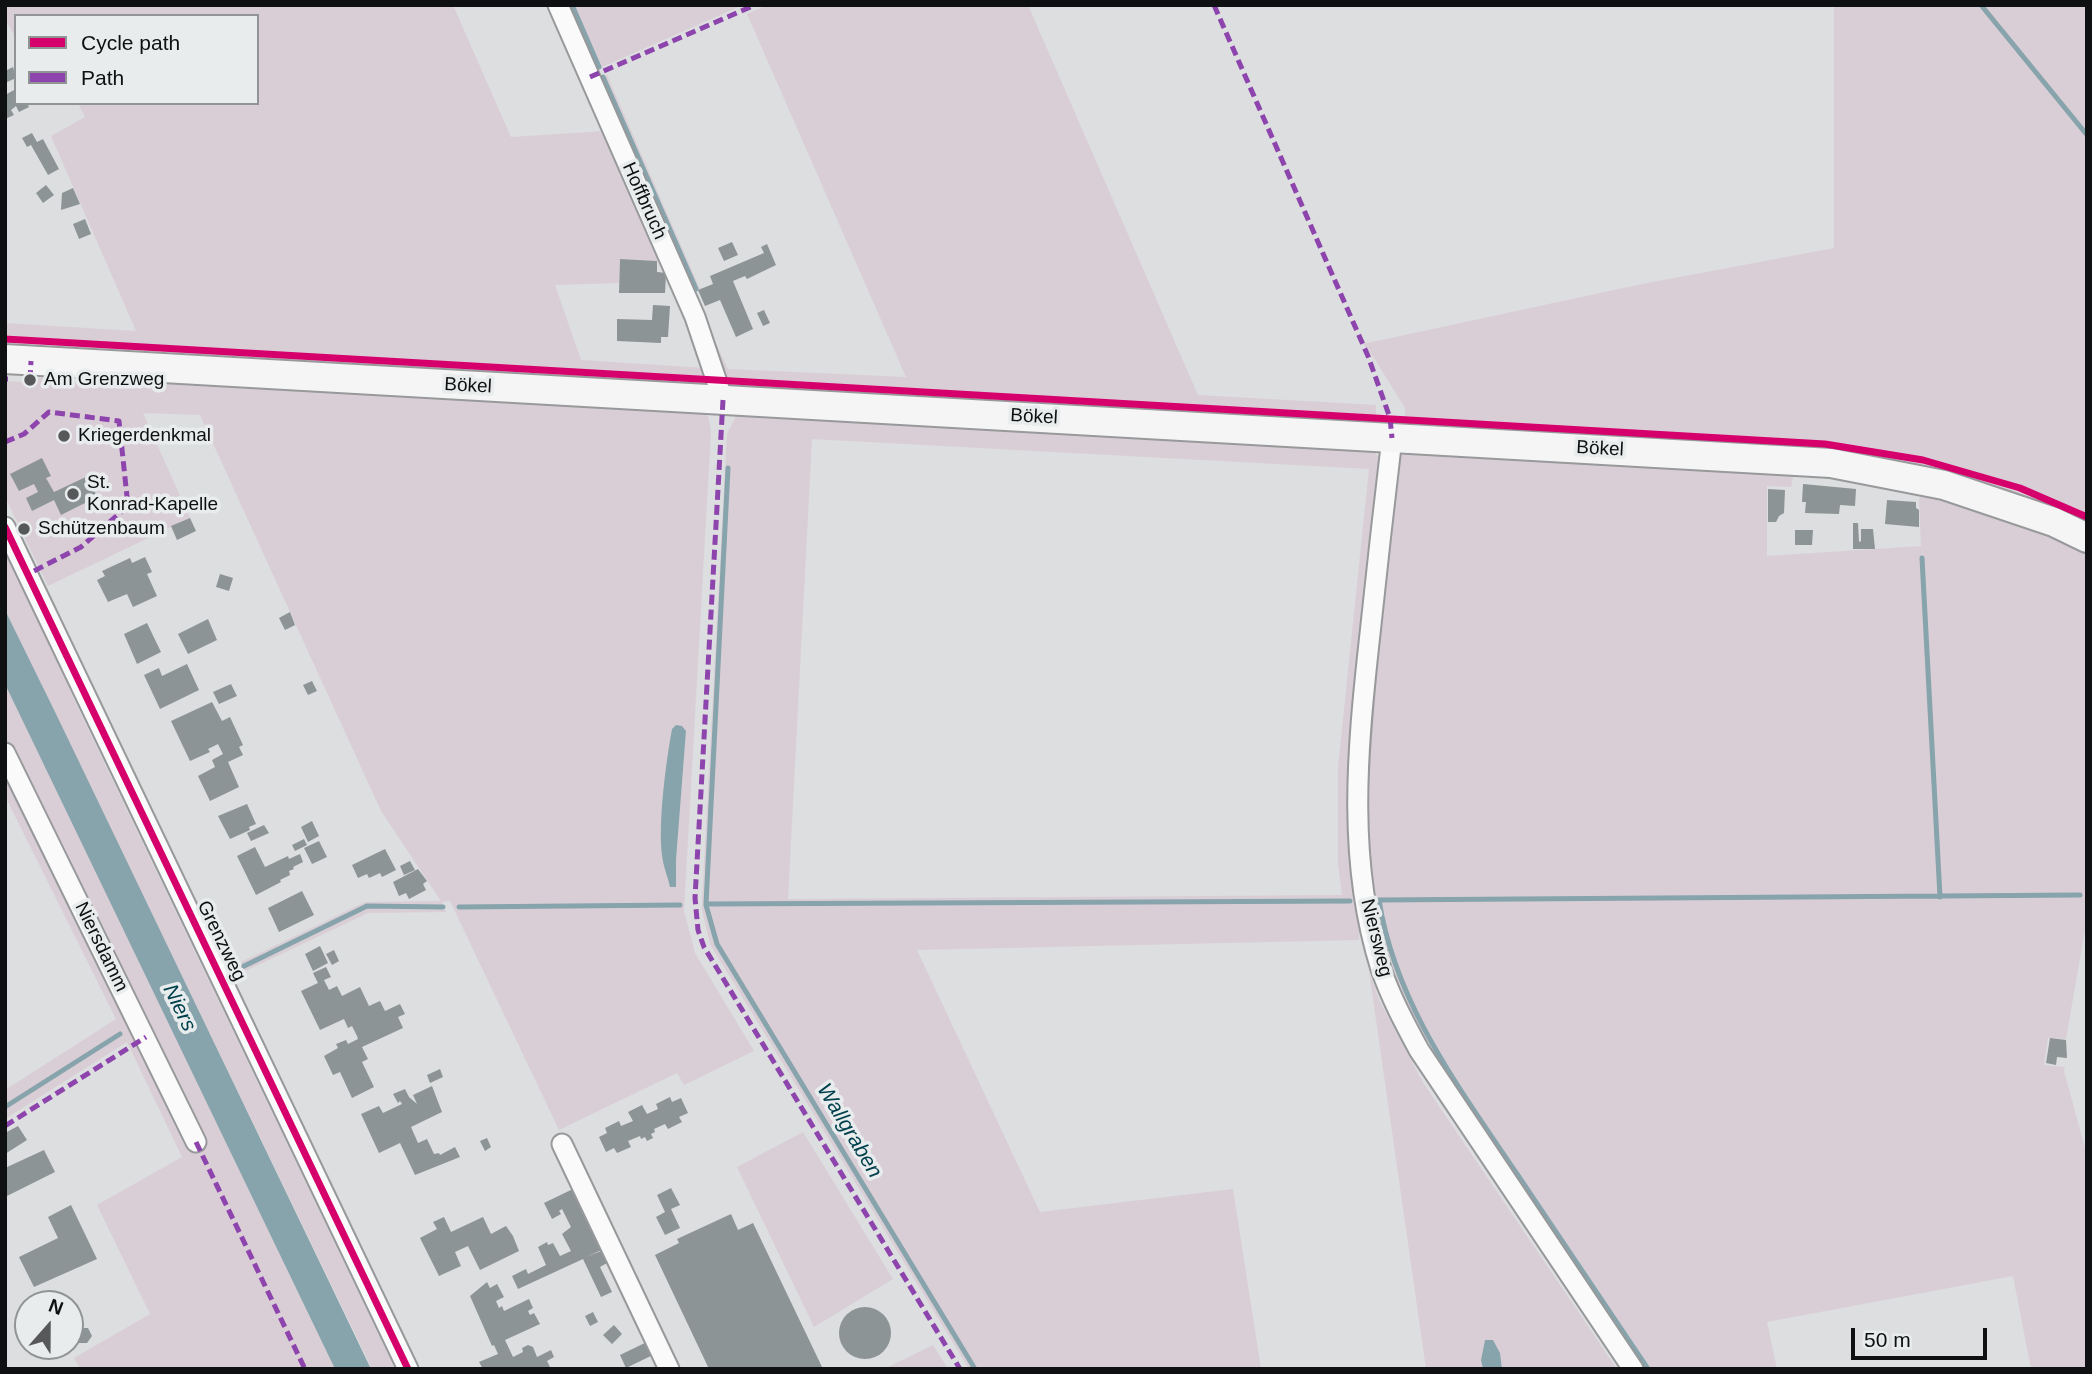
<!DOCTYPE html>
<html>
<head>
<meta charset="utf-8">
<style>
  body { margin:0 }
  #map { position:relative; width:2092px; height:1374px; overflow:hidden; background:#dcdedf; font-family:Helvetica,sans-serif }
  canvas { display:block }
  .frame { position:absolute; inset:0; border:7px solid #0f1011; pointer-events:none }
  .legend { position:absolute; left:14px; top:14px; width:245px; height:91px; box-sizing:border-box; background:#e8eced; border:2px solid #919495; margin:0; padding:9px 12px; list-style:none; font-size:21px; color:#0f1011 }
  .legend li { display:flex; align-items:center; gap:14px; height:35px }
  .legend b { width:35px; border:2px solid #919495 }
  .north { position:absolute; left:14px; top:1290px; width:70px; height:70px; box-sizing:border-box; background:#e8eced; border:2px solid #919495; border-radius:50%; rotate:21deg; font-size:19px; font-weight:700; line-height:28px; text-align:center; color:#0f1011 }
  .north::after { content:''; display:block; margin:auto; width:24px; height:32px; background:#575859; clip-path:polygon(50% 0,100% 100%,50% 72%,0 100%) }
  .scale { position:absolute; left:1851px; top:1328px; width:136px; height:32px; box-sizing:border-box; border:4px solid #0f1011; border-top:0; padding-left:9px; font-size:21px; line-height:24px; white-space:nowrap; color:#0f1011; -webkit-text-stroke:5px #e8eced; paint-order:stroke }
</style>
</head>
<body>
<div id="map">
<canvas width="2092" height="1374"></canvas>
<div class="frame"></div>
<ul class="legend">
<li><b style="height:9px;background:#d6006c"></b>Cycle path</li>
<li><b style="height:9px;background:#8e44ad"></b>Path</li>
</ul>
<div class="north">N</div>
<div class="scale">50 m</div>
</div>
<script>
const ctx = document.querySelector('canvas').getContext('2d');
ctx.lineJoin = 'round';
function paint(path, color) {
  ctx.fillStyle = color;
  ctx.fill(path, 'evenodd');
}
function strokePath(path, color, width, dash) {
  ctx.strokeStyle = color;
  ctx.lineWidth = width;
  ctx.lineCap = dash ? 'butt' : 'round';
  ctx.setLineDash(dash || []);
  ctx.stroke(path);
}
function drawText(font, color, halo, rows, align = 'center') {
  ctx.font = font + ' Helvetica,sans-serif';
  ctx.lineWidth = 7;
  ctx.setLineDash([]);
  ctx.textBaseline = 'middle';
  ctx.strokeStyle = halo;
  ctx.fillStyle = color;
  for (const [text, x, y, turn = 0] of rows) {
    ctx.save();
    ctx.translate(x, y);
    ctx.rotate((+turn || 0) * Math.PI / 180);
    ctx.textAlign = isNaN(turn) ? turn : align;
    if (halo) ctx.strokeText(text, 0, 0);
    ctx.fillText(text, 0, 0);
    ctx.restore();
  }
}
const green = new Path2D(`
  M 5,5 L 453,5 L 511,137 L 605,131 L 661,261 L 620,259 L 619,283 L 555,285 L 581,360 L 705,368 L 699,388 L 65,351 L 58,346 L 57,339 L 5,335 L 5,323 L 136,331 L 51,136 L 85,117 L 78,103 L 257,103 L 257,16 L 16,16 L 16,38 L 5,19 Z
  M 566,5 L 743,5 L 595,70 Z
  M 767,5 L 1028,5 L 1198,395 L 1376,405 L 1376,425 L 731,390 L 598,79 L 607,75 L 700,289 L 692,292 L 728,369 L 906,377 L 747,14 Z
  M 1834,5 L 2087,5 L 2087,527 L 1981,485 L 1405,428 L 1405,408 L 1374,358 L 1363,344 L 1637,285 L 1834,248 Z
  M 80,373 L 697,410 L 708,416 L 711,431 L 684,911 L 695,953 L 754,1051 L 684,1085 L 677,1073 L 559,1130 L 450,901 L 442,902 L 446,912 L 368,913 L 237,975 L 233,966 L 365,902 L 441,901 L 381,811 L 200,415 L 143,413 L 190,518 L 48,586 L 5,497 L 5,381 L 34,383 L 38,378 ZM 682,727 L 686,731 L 676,860 L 676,887 L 662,829 L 672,729 Z
  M 747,412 L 1368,447 L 1380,458 L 1382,470 L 1359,940 L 917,950 L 1040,1212 L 1233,1189 L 1261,1369 L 969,1369 L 710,944 L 702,910 L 702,900 L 727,434 L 736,416 ZM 812,439 L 1369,469 L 1338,767 L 1338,864 L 1342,895 L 788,899 Z
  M 1403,452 L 1794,473 L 1791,487 L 1767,486 L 1767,556 L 1921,546 L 1919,500 L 1925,488 L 1981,508 L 2087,550 L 2087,918 L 2066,1039 L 2048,1038 L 2044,1065 L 2065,1067 L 2064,1071 L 2087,1155 L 2087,1369 L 2031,1369 L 2013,1276 L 1767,1322 L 1777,1369 L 1641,1369 L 1441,1073 L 1398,991 L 1377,929 L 1360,819 L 1397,456 Z
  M 5,547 L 77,706 L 395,1369 L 372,1369 L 5,610 Z
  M 5,684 L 23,719 L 335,1369 L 80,1369 L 74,1358 L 150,1314 L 97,1205 L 182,1157 L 127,1042 L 5,1119 L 5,1090 L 116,1019 L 5,796 Z
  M 1369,971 L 1379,1000 L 1424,1084 L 1617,1369 L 1502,1369 L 1500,1353 L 1493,1340 L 1485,1340 L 1481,1360 L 1483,1369 L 1426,1369 Z
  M 803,1132 L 893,1279 L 814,1327 L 737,1167 Z
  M 933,1345 L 948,1369 L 884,1369 Z`);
const water = new Path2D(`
  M 5,610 L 57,716 L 371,1369 L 335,1369 L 5,684 Z
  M 676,725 L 682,726 L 686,731 L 676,860 L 676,887 L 670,887 C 668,877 663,866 662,855 C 658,822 666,762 672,729 Z
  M 1485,1340 L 1493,1340 L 1500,1353 L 1502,1369 L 1483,1369 L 1481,1360 Z`);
const stream = new Path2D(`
  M 572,5 L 599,67
  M 1981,5 L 2087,135
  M 603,77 L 696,289
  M 728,468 L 706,904 L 1350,901
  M 1922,558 L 1940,897
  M 706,905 L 717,944 L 975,1369
  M 459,907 L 680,905
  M 238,969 L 367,906 L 443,907
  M 5,1107 L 120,1034
  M 1648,1369 C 1604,1304 1561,1239 1517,1174 C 1460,1089 1395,1004 1379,900 L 2080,895`);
const building = new Path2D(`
  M 13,67 L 16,78 L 5,83 L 5,71 Z
  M 16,89 L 16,103 L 27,103 L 29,107 L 19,112 L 16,106 L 11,110 L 14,115 L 5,119 L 5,95 Z
  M 32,133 L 37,142 L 43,139 L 59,169 L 48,175 L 31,145 L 27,147 L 22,138 Z
  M 46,185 L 54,195 L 43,203 L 36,193 Z
  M 73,188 L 80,204 L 61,210 L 62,193 Z
  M 85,219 L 91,234 L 79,239 L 73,224 Z
  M 732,242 L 738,255 L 724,261 L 718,248 Z
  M 767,244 L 776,265 L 747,279 L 745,276 L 733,281 L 753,329 L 736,337 L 720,300 L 705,306 L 698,290 L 713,284 L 710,276 L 764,253 L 761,247 Z
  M 620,259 L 657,261 L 657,272 L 666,273 L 665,293 L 619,293 Z
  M 653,305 L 670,306 L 668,337 L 661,337 L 661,343 L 617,341 L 617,319 L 652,320 Z
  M 764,310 L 770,323 L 763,326 L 757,313 Z
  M 42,458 L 51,476 L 46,478 L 54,492 L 88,476 L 97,497 L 61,515 L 54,500 L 32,511 L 26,498 L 38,492 L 34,484 L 19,491 L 10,474 Z
  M 1803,484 L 1856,489 L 1855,506 L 1840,505 L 1839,514 L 1805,513 L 1806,502 L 1802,502 Z
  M 1768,489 L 1785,490 L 1784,513 L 1779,516 L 1776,522 L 1768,522 Z
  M 1887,500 L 1916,502 L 1916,508 L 1919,510 L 1919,527 L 1885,524 Z
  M 190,518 L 196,531 L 177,540 L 171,526 Z
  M 1853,523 L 1858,523 L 1859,542 L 1861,541 L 1861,529 L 1873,529 L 1875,549 L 1853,549 Z
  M 1795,530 L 1813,530 L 1812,545 L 1795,545 Z
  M 145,557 L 152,572 L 147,574 L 157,596 L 133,607 L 127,594 L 108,602 L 97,580 L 105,576 L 102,571 L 130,558 L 132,563 Z
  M 220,574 L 233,578 L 229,591 L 216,587 Z
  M 290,612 L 295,625 L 285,630 L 279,618 Z
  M 208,619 L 217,640 L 188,654 L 178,634 Z
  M 147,623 L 161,652 L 137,664 L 124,634 Z
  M 187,664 L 199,690 L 160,709 L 144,675 L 159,668 L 162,676 Z
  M 312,681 L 317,691 L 308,695 L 303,685 Z
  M 231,684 L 237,696 L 219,704 L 213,692 Z
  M 212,702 L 222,721 L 230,717 L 243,745 L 239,747 L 243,755 L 228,762 L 239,787 L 210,801 L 198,776 L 215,767 L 212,760 L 223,754 L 218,744 L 208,749 L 210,752 L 190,761 L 171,721 Z
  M 247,804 L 256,824 L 249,827 L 250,830 L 230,839 L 218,816 Z
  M 312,821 L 319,836 L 308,842 L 301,827 Z
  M 264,825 L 269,833 L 251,841 L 247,833 Z
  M 304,839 L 307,845 L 295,851 L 292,845 Z
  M 319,841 L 327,857 L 312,864 L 304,848 Z
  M 255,847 L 265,867 L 288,856 L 289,859 L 300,854 L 303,862 L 293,867 L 294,869 L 289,871 L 290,875 L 280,880 L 281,882 L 256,895 L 237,856 Z
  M 385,849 L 396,870 L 382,877 L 380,873 L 369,878 L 367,874 L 358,878 L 352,865 Z
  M 410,861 L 415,870 L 404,875 L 400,866 Z
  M 418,869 L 427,881 L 423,884 L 426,890 L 409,899 L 406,893 L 399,896 L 393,882 Z
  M 302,891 L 314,915 L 279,932 L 268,908 Z
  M 320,946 L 328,963 L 313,971 L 305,954 Z
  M 334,950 L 339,961 L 332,965 L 326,954 Z
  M 326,967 L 331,977 L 324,980 L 329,990 L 337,986 L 342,996 L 360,987 L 369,1006 L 380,1001 L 385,1011 L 400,1004 L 405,1014 L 398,1017 L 403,1028 L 362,1047 L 368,1059 L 362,1062 L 374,1087 L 352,1098 L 340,1072 L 333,1075 L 324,1056 L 338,1048 L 336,1044 L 346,1040 L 348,1044 L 358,1039 L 357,1036 L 352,1026 L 348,1028 L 344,1019 L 320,1030 L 301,991 L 318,983 L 313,973 Z
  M 2050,1038 L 2066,1040 L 2067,1058 L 2057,1057 L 2056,1065 L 2046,1063 Z
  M 440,1069 L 443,1077 L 430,1083 L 427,1075 Z
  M 432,1086 L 442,1112 L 411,1127 L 418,1143 L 427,1139 L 434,1154 L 439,1153 L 440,1155 L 455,1147 L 460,1157 L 415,1175 L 400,1143 L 379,1153 L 361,1114 L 379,1106 L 383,1113 L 402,1104 L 400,1101 L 398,1103 L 393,1094 L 405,1089 L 409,1097 L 417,1104 L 413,1095 Z
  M 670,1097 L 672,1102 L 681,1098 L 688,1113 L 679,1117 L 682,1122 L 668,1129 L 665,1124 L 654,1129 L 655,1132 L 651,1134 L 653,1138 L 647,1141 L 645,1137 L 641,1139 L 640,1136 L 628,1141 L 631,1147 L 617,1153 L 614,1148 L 606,1152 L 599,1137 L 607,1133 L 605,1128 L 619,1121 L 621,1126 L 633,1121 L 628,1112 L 642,1105 L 647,1114 L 658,1109 L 656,1104 Z
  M 18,1126 L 27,1140 L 5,1154 L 5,1133 Z
  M 487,1138 L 491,1147 L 485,1151 L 480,1141 Z
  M 44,1150 L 55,1172 L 5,1197 L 5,1168 Z
  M 577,1187 L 606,1248 L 586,1257 L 601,1251 L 607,1263 L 600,1267 L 612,1292 L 601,1297 L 583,1259 L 518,1289 L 512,1276 L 526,1269 L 528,1274 L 546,1265 L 538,1247 L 547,1242 L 548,1245 L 553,1243 L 560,1256 L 571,1251 L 562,1234 L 571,1227 L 562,1209 L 559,1211 L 561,1214 L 552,1219 L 544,1203 Z
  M 671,1188 L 680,1205 L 671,1209 L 680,1228 L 665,1235 L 656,1217 L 665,1212 L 657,1195 Z
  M 71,1205 L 97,1259 L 34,1287 L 19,1257 L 58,1238 L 48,1217 Z
  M 731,1214 L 738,1230 L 753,1223 L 823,1369 L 709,1369 L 655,1255 L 679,1243 L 677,1239 Z
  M 444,1217 L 451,1232 L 483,1217 L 491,1234 L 506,1226 L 513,1236 L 519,1251 L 480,1270 L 468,1246 L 455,1252 L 461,1266 L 439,1276 L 420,1238 L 437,1229 L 433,1222 Z
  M 487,1282 L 490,1288 L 497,1284 L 504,1297 L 496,1301 L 499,1308 L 502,1306 L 504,1311 L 529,1299 L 533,1308 L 528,1311 L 530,1315 L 534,1313 L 540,1324 L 505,1340 L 513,1357 L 523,1352 L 522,1348 L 528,1345 L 533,1347 L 537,1357 L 551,1350 L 554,1357 L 547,1361 L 550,1367 L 546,1369 L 483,1369 L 479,1362 L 498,1354 L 494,1345 L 492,1346 L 470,1296 Z
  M839 1333a26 26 0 1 1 52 0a26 26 0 1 1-52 0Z
  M 593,1312 L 598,1322 L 590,1326 L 585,1316 Z
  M 614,1325 L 622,1334 L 612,1344 L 603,1335 Z
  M 79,1328 L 88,1328 L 92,1336 L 87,1343 L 79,1343 L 75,1336 Z
  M 651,1340 L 657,1353 L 626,1368 L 620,1355 Z`);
const minor = new Path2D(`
  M 558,5 L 695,317 L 723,400
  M 1392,438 C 1384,506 1376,575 1369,643 C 1357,752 1347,862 1381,969 C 1391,998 1405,1024 1419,1050 L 1633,1369
  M 5,527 L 408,1369
  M 5,753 L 196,1142
  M 562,1144 L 669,1369`);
const secondary = new Path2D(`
  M 5,359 L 1831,463 L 1944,485 L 2054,522 L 2087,538`);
const quiet = new Path2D(`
  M 1214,5 L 1368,356 L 1390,418 L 1392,438
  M 590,77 L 755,5
  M 5,379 L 8,379
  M 30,380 L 31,361
  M 723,400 L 695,898 L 698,930 L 704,947 L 960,1369
  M 5,442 L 24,434 L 49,412 L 119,421 L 128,506 L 81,547 L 28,574
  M 5,1126 L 146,1037
  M 196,1142 L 305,1369`);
const cycleway = new Path2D(`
  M 5,339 L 1825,444 L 1923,460 L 2020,488 L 2087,517
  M 5,527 L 408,1369`);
const markers = [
  [30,380,7,"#575859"],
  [64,436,7,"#575859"],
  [73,494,7,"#575859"],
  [24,529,7,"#575859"]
];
const streetNames = [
  ["Hoffbruch",644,201,66],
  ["Bökel",468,386,3],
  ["Bökel",1034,417,3],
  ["Bökel",1600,449,3],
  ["Niersweg",1376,938,76],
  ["Grenzweg",221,941,64],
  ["Niersdamm",101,947,64]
];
const poiNames = [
  ["Am Grenzweg",44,380],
  ["Kriegerdenkmal",78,436],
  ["St.",87,483],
  ["Konrad-Kapelle",87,505],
  ["Schützenbaum",38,529]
];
const waterNames = [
  ["Niers",179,1008,64],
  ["Wallgraben",849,1131,59]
];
paint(green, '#daced6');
paint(water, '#87a3ab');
strokePath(stream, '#87a3ab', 5);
paint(building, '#8c9496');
strokePath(minor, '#97999a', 23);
strokePath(secondary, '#97999a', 32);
strokePath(minor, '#fafafa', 19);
strokePath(secondary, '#f6f5f6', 28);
strokePath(quiet, '#8e44ad', 5, [10, 5]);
strokePath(cycleway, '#d6006c', 7);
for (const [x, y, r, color] of markers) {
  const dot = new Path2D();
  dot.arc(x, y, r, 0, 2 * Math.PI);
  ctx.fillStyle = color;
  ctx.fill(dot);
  strokePath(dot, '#e8eced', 2.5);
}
drawText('19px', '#0f1011', '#e8eced', streetNames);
drawText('19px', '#0f1011', '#e8eced', poiNames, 'left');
drawText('italic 21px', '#00404d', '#e8eced', waterNames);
</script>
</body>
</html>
